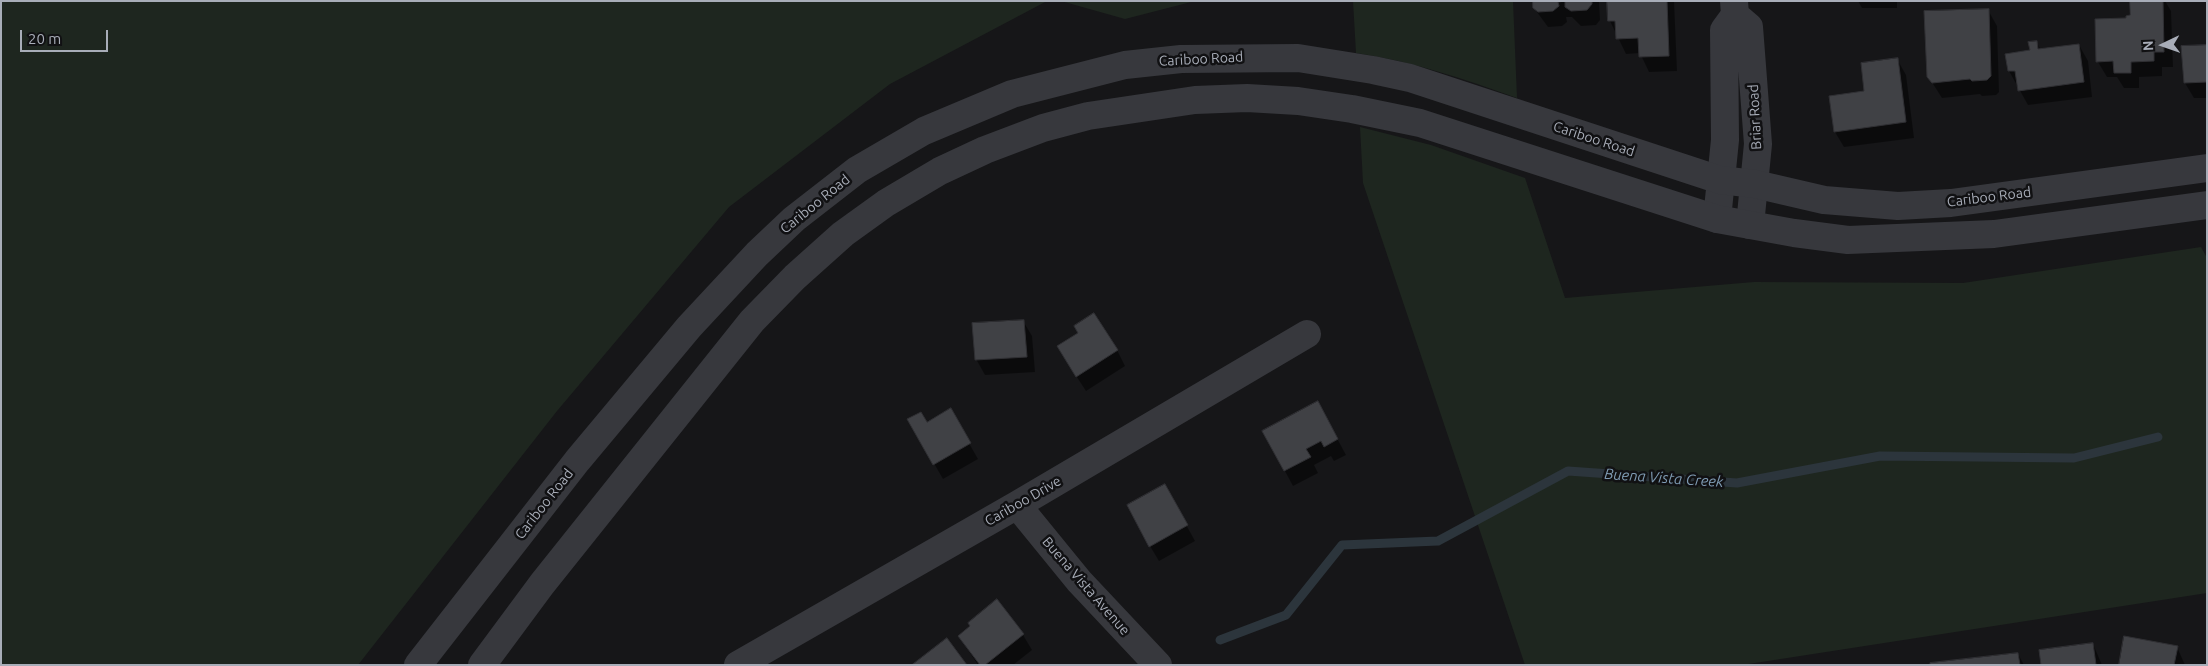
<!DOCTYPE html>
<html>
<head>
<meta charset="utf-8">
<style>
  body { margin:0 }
  #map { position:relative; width:2208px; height:666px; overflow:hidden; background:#161618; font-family:Ubuntu,sans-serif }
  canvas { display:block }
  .frame { position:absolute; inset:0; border:2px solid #a8adb8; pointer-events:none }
  .north { position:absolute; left:2138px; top:20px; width:50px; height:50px; -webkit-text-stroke:4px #111113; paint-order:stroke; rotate:267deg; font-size:14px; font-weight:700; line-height:20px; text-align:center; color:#a8adb8 }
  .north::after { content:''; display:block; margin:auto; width:18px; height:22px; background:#a8adb8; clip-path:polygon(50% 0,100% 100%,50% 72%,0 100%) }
  .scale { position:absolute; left:20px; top:30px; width:88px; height:22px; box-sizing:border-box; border:2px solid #a8adb8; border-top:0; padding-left:6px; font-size:15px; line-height:18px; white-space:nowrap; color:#a8adb8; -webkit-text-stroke:4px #111113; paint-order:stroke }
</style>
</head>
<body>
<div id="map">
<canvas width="2208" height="666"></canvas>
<div class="frame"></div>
<div class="north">N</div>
<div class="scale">20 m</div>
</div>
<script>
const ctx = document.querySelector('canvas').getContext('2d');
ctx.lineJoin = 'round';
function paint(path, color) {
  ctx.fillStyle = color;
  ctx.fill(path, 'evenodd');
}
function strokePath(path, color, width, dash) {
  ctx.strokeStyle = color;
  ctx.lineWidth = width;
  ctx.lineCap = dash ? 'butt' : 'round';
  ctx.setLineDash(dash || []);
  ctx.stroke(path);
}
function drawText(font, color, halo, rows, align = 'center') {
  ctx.font = font + ' Ubuntu,sans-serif';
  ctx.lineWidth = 5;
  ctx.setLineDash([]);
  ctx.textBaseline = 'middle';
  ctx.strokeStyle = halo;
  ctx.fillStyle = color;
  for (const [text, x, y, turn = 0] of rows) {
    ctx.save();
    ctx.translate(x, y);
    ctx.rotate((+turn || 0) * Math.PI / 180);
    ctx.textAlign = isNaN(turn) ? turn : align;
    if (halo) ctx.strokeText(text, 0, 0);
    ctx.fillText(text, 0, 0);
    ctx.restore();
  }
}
const green = new Path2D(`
  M 1,1 L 1047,1 L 890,84 L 729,207 L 557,411 L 358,665 L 1,665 Z
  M 1061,1 L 1195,1 L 1125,19 Z
  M 1353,1 L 1513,1 L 1517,98 C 1464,79 1412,61 1356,53 Z
  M 1360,127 L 1431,145 L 1525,178 L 1565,298 L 1754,282 L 1963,283 L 2201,247 L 2207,258 L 2207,593 L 1742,665 L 1525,665 L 1363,183 Z`);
const shadow = new Path2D(`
  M 1534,1 L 1599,1 L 1600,20 L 1596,25 L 1581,26 L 1572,17 L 1566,17 L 1567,22 L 1562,26 L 1548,27 L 1534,8 Z
  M 1609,1 L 1674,1 L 1677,71 L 1649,72 L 1640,53 L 1626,54 L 1610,21 Z
  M 1858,1 L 1897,1 L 1897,8 L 1862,8 Z
  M 2131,1 L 2165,1 L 2171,11 L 2173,67 L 2162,67 L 2162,76 L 2139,77 L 2139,88 L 2124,88 L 2117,77 L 2107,77 L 2098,62 L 2127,19 L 2132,17 Z
  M 1988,10 L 1997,26 L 1999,92 L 1996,95 L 1982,96 L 1980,94 L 1942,98 L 1928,76 Z
  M 2036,42 L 2041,50 L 2079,45 L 2088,61 L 2092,97 L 2028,105 L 2009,71 L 2031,51 Z
  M 2207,46 L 2207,98 L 2194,98 L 2185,83 L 2183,47 Z
  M 1897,59 L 1906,75 L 1914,138 L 1844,147 L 1835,132 L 1865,92 Z
  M 1023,321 L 1032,336 L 1035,372 L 985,375 L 976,359 Z
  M 1117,350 L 1125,366 L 1086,391 L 1067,362 Z
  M 950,410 L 978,459 L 943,479 L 909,420 L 926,424 Z
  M 1326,418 L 1346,455 L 1334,461 L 1331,456 L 1314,465 L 1318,473 L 1293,486 L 1264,432 Z
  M 1173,501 L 1195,541 L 1159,561 L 1150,546 Z
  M 1023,635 L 1032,650 L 1013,665 L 978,665 L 959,636 Z
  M 2093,644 L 2102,665 L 2042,665 Z
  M 2177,647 L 2185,665 L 2120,665 Z
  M 2018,654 L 2024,665 L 1931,665 Z`);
const stream = new Path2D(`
  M 1220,640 L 1286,615 L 1342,545 L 1438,541 L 1568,471 L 1737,483 L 1880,456 L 2074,458 L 2158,437`);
const building = new Path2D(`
  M 1533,1 L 1592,1 L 1592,4 L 1587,10 L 1571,11 L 1565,7 L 1565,1 L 1558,2 L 1559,6 L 1553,11 L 1538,12 L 1533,8 Z
  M 1607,1 L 1667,1 L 1669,56 L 1639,57 L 1638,38 L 1616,39 L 1615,21 L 1608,21 Z
  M 2130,1 L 2163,1 L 2164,52 L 2154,52 L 2154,61 L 2131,62 L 2131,73 L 2114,73 L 2113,61 L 2096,62 L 2095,19 L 2126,18 L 2126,16 L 2130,15 Z
  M 1989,9 L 1991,76 L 1987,80 L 1972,81 L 1970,79 L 1932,83 L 1927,77 L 1924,11 Z
  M 2037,41 L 2038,49 L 2079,44 L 2084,82 L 2018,91 L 2015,71 L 2008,71 L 2005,54 L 2030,50 L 2028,42 Z
  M 2207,45 L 2207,82 L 2184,83 L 2181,46 Z
  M 1898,58 L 1906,122 L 1834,132 L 1829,96 L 1864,91 L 1861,63 Z
  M 1094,313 L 1118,350 L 1076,377 L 1057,346 L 1078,333 L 1074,326 Z
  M 1024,320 L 1027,357 L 975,360 L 972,323 Z
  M 1318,401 L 1338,439 L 1324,447 L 1321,441 L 1306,449 L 1311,457 L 1284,471 L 1262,431 Z
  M 951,408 L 971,443 L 933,465 L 907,419 L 921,412 L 927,422 Z
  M 1165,484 L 1188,525 L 1149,547 L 1127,505 Z
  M 997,599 L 1024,634 L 985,665 L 980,665 L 958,636 L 970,626 L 968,623 Z
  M 2124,636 L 2178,646 L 2174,665 L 2119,665 Z
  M 947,638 L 967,665 L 912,665 Z
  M 2093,643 L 2096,665 L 2041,665 L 2039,650 Z
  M 2018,653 L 2020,665 L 1930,665 L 1930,663 Z`);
const minor = new Path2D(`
  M 1734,1 L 1735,15 L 1749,27 L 1758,144 L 1750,225
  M 1717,219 L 1725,140 L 1724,30 L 1735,15
  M 1017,505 L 1079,581 L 1158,665
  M 738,665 L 1017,505 L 1307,334`);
const tertiary = new Path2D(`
  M 418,665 L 577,461 L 689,327 L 757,254 L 794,219 L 857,170 L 924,131 L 1012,94 L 1125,65 L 1181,59 L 1298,58 L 1373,70 L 1410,78 L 1720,180 L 1755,184 L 1824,200 L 1898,206 L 1951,203 L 2207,168
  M 482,665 L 542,584 L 752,321 L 795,277 L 843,234 L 886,203 L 940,171 L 985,150 L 1043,128 L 1088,116 L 1195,100 L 1247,98 L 1298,101 L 1352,109 L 1420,123 L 1717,219 L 1794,233 L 1848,240 L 1994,234 L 2207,205`);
const streetNames = [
  ["Cariboo Road",1201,59,-3],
  ["Briar Road",1755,117,-93],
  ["Cariboo Road",1594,139,18],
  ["Cariboo Road",1989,197,-7],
  ["Cariboo Road",815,204,-39],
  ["Cariboo Drive",1023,501,-30],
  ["Cariboo Road",544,504,-52],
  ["Buena Vista Avenue",1086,586,49]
];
const waterNames = [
  ["Buena Vista Creek",1664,478,4]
];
paint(green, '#1e261f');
paint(shadow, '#0007');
strokePath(stream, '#2c353c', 9);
paint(building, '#404145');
strokePath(building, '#303034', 1);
strokePath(minor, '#37383d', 28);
strokePath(tertiary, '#37383d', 28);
drawText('14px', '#a8adb8', '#111113', streetNames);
drawText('italic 15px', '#7f9bb3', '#111113', waterNames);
</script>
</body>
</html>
